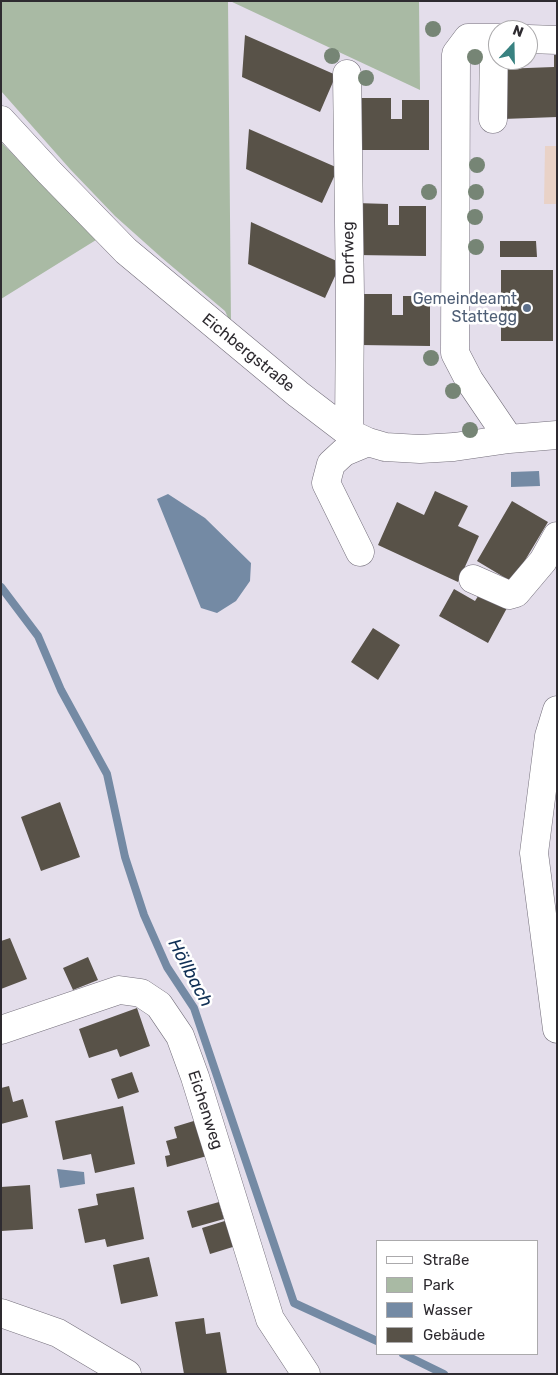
<!DOCTYPE html>
<html>
<head>
<meta charset="utf-8">
<style>
  body { margin:0 }
  #map { position:relative; width:558px; height:1375px; overflow:hidden; background:#e4deeb; font-family:Rubik,sans-serif }
  canvas { display:block }
  .frame { position:absolute; inset:0; border:2px solid #2e2b30; pointer-events:none }
  .legend { position:absolute; left:376px; top:1240px; width:162px; height:115px; box-sizing:border-box; background:#fff; border:1px solid #abaaac; margin:0; padding:6px 9px; list-style:none; font-size:15px; color:#2e2b30 }
  .legend li { display:flex; align-items:center; gap:10px; height:25px }
  .legend b { width:25px; border:1px solid #abaaac }
  .north { position:absolute; left:488px; top:20px; width:50px; height:50px; box-sizing:border-box; background:#fff; border:1px solid #abaaac; border-radius:50%; rotate:21deg; font-size:14px; font-weight:700; line-height:20px; text-align:center; color:#2e2b30 }
  .north::after { content:''; display:block; margin:auto; width:18px; height:22px; background:#398281; clip-path:polygon(50% 0,100% 100%,50% 72%,0 100%) }
</style>
</head>
<body>
<div id="map">
<canvas width="558" height="1375"></canvas>
<div class="frame"></div>
<ul class="legend">
<li><b style="height:6px;background:#fff"></b>Straße</li>
<li><b style="height:14px;background:#a9baa4"></b>Park</li>
<li><b style="height:14px;background:#748aa4"></b>Wasser</li>
<li><b style="height:14px;background:#585248"></b>Gebäude</li>
</ul>
<div class="north">N</div>
</div>
<script>
const ctx = document.querySelector('canvas').getContext('2d');
ctx.lineJoin = 'round';
function paint(path, color) {
  ctx.fillStyle = color;
  ctx.fill(path, 'evenodd');
}
function strokePath(path, color, width, dash) {
  ctx.strokeStyle = color;
  ctx.lineWidth = width;
  ctx.lineCap = dash ? 'butt' : 'round';
  ctx.setLineDash(dash || []);
  ctx.stroke(path);
}
function drawText(font, color, halo, rows, align = 'center') {
  ctx.font = font + ' Rubik,sans-serif';
  ctx.lineWidth = 5;
  ctx.setLineDash([]);
  ctx.textBaseline = 'middle';
  ctx.strokeStyle = halo;
  ctx.fillStyle = color;
  for (const [text, x, y, turn = 0] of rows) {
    ctx.save();
    ctx.translate(x, y);
    ctx.rotate((+turn || 0) * Math.PI / 180);
    ctx.textAlign = isNaN(turn) ? turn : align;
    if (halo) ctx.strokeText(text, 0, 0);
    ctx.fillText(text, 0, 0);
    ctx.restore();
  }
}
const commercial = new Path2D(`
  M 545,146 L 557,146 L 557,204 L 544,204 Z`);
const green = new Path2D(`
  M 1,1 L 228,1 L 231,324 L 225,311 L 162,258 L 115,216 L 70,169 L 1,91 Z
  M 230,1 L 419,1 L 420,90 Z
  M 1,142 L 96,240 L 1,299 Z`);
const water = new Path2D(`
  M 539,471 L 540,486 L 511,487 L 511,472 Z
  M 168,494 L 205,518 L 251,563 L 250,581 L 236,601 L 217,613 L 201,608 L 157,499 Z
  M 57,1169 L 84,1172 L 85,1184 L 60,1188 Z`);
const stream = new Path2D(`
  M 1,587 L 38,636 L 61,690 L 107,774 L 125,857 L 144,915 L 167,967 L 194,1008 L 294,1303 L 377,1341
  M 403,1354 L 444,1374`);
const building = new Path2D(`
  M 245,35 L 336,75 L 320,112 L 242,77 Z
  M 554,55 L 557,55 L 557,117 L 503,119 L 501,69 L 554,67 Z
  M 359,98 L 391,98 L 391,119 L 402,119 L 402,100 L 429,100 L 429,150 L 359,150 Z
  M 249,129 L 338,168 L 322,203 L 246,169 Z
  M 356,203 L 388,204 L 388,225 L 399,225 L 399,206 L 426,206 L 426,256 L 356,255 Z
  M 251,222 L 341,263 L 325,298 L 248,264 Z
  M 500,241 L 536,241 L 537,257 L 500,257 Z
  M 501,270 L 553,270 L 553,341 L 501,341 Z
  M 360,294 L 392,294 L 392,315 L 403,315 L 403,296 L 430,296 L 430,346 L 360,345 Z
  M 435,491 L 468,506 L 458,526 L 479,536 L 458,582 L 378,545 L 397,502 L 424,515 Z
  M 512,501 L 548,522 L 512,582 L 477,561 Z
  M 454,589 L 475,601 L 480,593 L 507,608 L 488,643 L 439,616 Z
  M 373,628 L 400,645 L 378,680 L 351,662 Z
  M 60,802 L 80,857 L 41,871 L 21,817 Z
  M 10,938 L 27,979 L 1,989 L 1,941 Z
  M 88,957 L 98,980 L 73,990 L 63,968 Z
  M 137,1008 L 150,1046 L 120,1057 L 117,1049 L 89,1058 L 79,1029 Z
  M 132,1072 L 139,1092 L 118,1099 L 111,1079 Z
  M 9,1086 L 13,1102 L 23,1099 L 28,1117 L 1,1124 L 1,1088 Z
  M 123,1106 L 135,1164 L 95,1173 L 91,1154 L 63,1160 L 55,1121 Z
  M 197,1120 L 207,1156 L 167,1167 L 165,1156 L 170,1155 L 166,1141 L 177,1138 L 174,1127 Z
  M 30,1185 L 33,1229 L 1,1231 L 1,1187 Z
  M 134,1187 L 144,1239 L 107,1247 L 105,1239 L 85,1243 L 78,1209 L 98,1205 L 96,1194 Z
  M 219,1202 L 224,1219 L 192,1228 L 187,1211 Z
  M 228,1220 L 236,1246 L 210,1254 L 202,1228 Z
  M 149,1257 L 158,1296 L 121,1304 L 113,1265 Z
  M 204,1318 L 206,1334 L 220,1332 L 227,1374 L 184,1374 L 175,1322 Z`);
const minor = new Path2D(`
  M 498,38 L 468,38 L 456,54 L 455,353 L 469,380 L 509,439
  M 528,39 L 557,40
  M 347,74 L 350,297 L 349,433
  M 493,119 L 494,38
  M 1,120 L 49,172 L 126,251 L 298,394 L 349,433 L 368,442 L 385,447 L 420,449 L 454,447 L 509,439 L 557,435
  M 360,552 L 326,483 L 331,464 L 344,452 L 368,442
  M 473,579 L 509,595 L 516,593 L 543,561 L 557,536
  M 1,1030 L 119,990 L 141,993 L 159,1005 L 180,1036 L 195,1077 L 270,1319 L 306,1374
  M 1,1313 L 58,1333 L 127,1374`);
const major = new Path2D(`
  M 557,710 L 549,736 L 534,853 L 557,1029`);
const trees = [
  [433,29],
  [332,56],
  [475,57],
  [366,78],
  [477,165],
  [429,192],
  [476,192],
  [475,217],
  [476,247],
  [431,358],
  [453,391],
  [470,430]
];
const markers = [
  [527,308,5,"#5c6f8a"]
];
const streetNames = [
  ["Dorfweg",349,253,-91],
  ["Eichbergstraße",248,353,39],
  ["Eichenweg",205,1110,72]
];
const serviceNames = [
  ["Gemeindeamt",517,299],
  ["Stattegg",517,317]
];
const waterNames = [
  ["Höllbach",190,973,62]
];
paint(commercial, '#e9d2c7');
paint(green, '#a9baa4');
paint(water, '#748aa4');
strokePath(stream, '#748aa4', 8);
paint(building, '#585248');
strokePath(minor, '#746f7b', 29);
strokePath(major, '#746f7b', 29);
strokePath(minor, '#fff', 28);
strokePath(major, '#fff', 28);
ctx.fillStyle = '#768575';
for (const [x, y] of trees) {
  ctx.beginPath();
  ctx.arc(x, y, 8, 0, 2 * Math.PI);
  ctx.fill();
}
for (const [x, y, r, color] of markers) {
  const dot = new Path2D();
  dot.arc(x, y, r, 0, 2 * Math.PI);
  ctx.fillStyle = color;
  ctx.fill(dot);
  strokePath(dot, '#fff', 2);
}
drawText('16px', '#2e2b30', '#fff', streetNames);
drawText('16px', '#4e5e75', '#fff', serviceNames, 'right');
drawText('italic 18px', '#103055', '#fff', waterNames);
</script>
</body>
</html>
